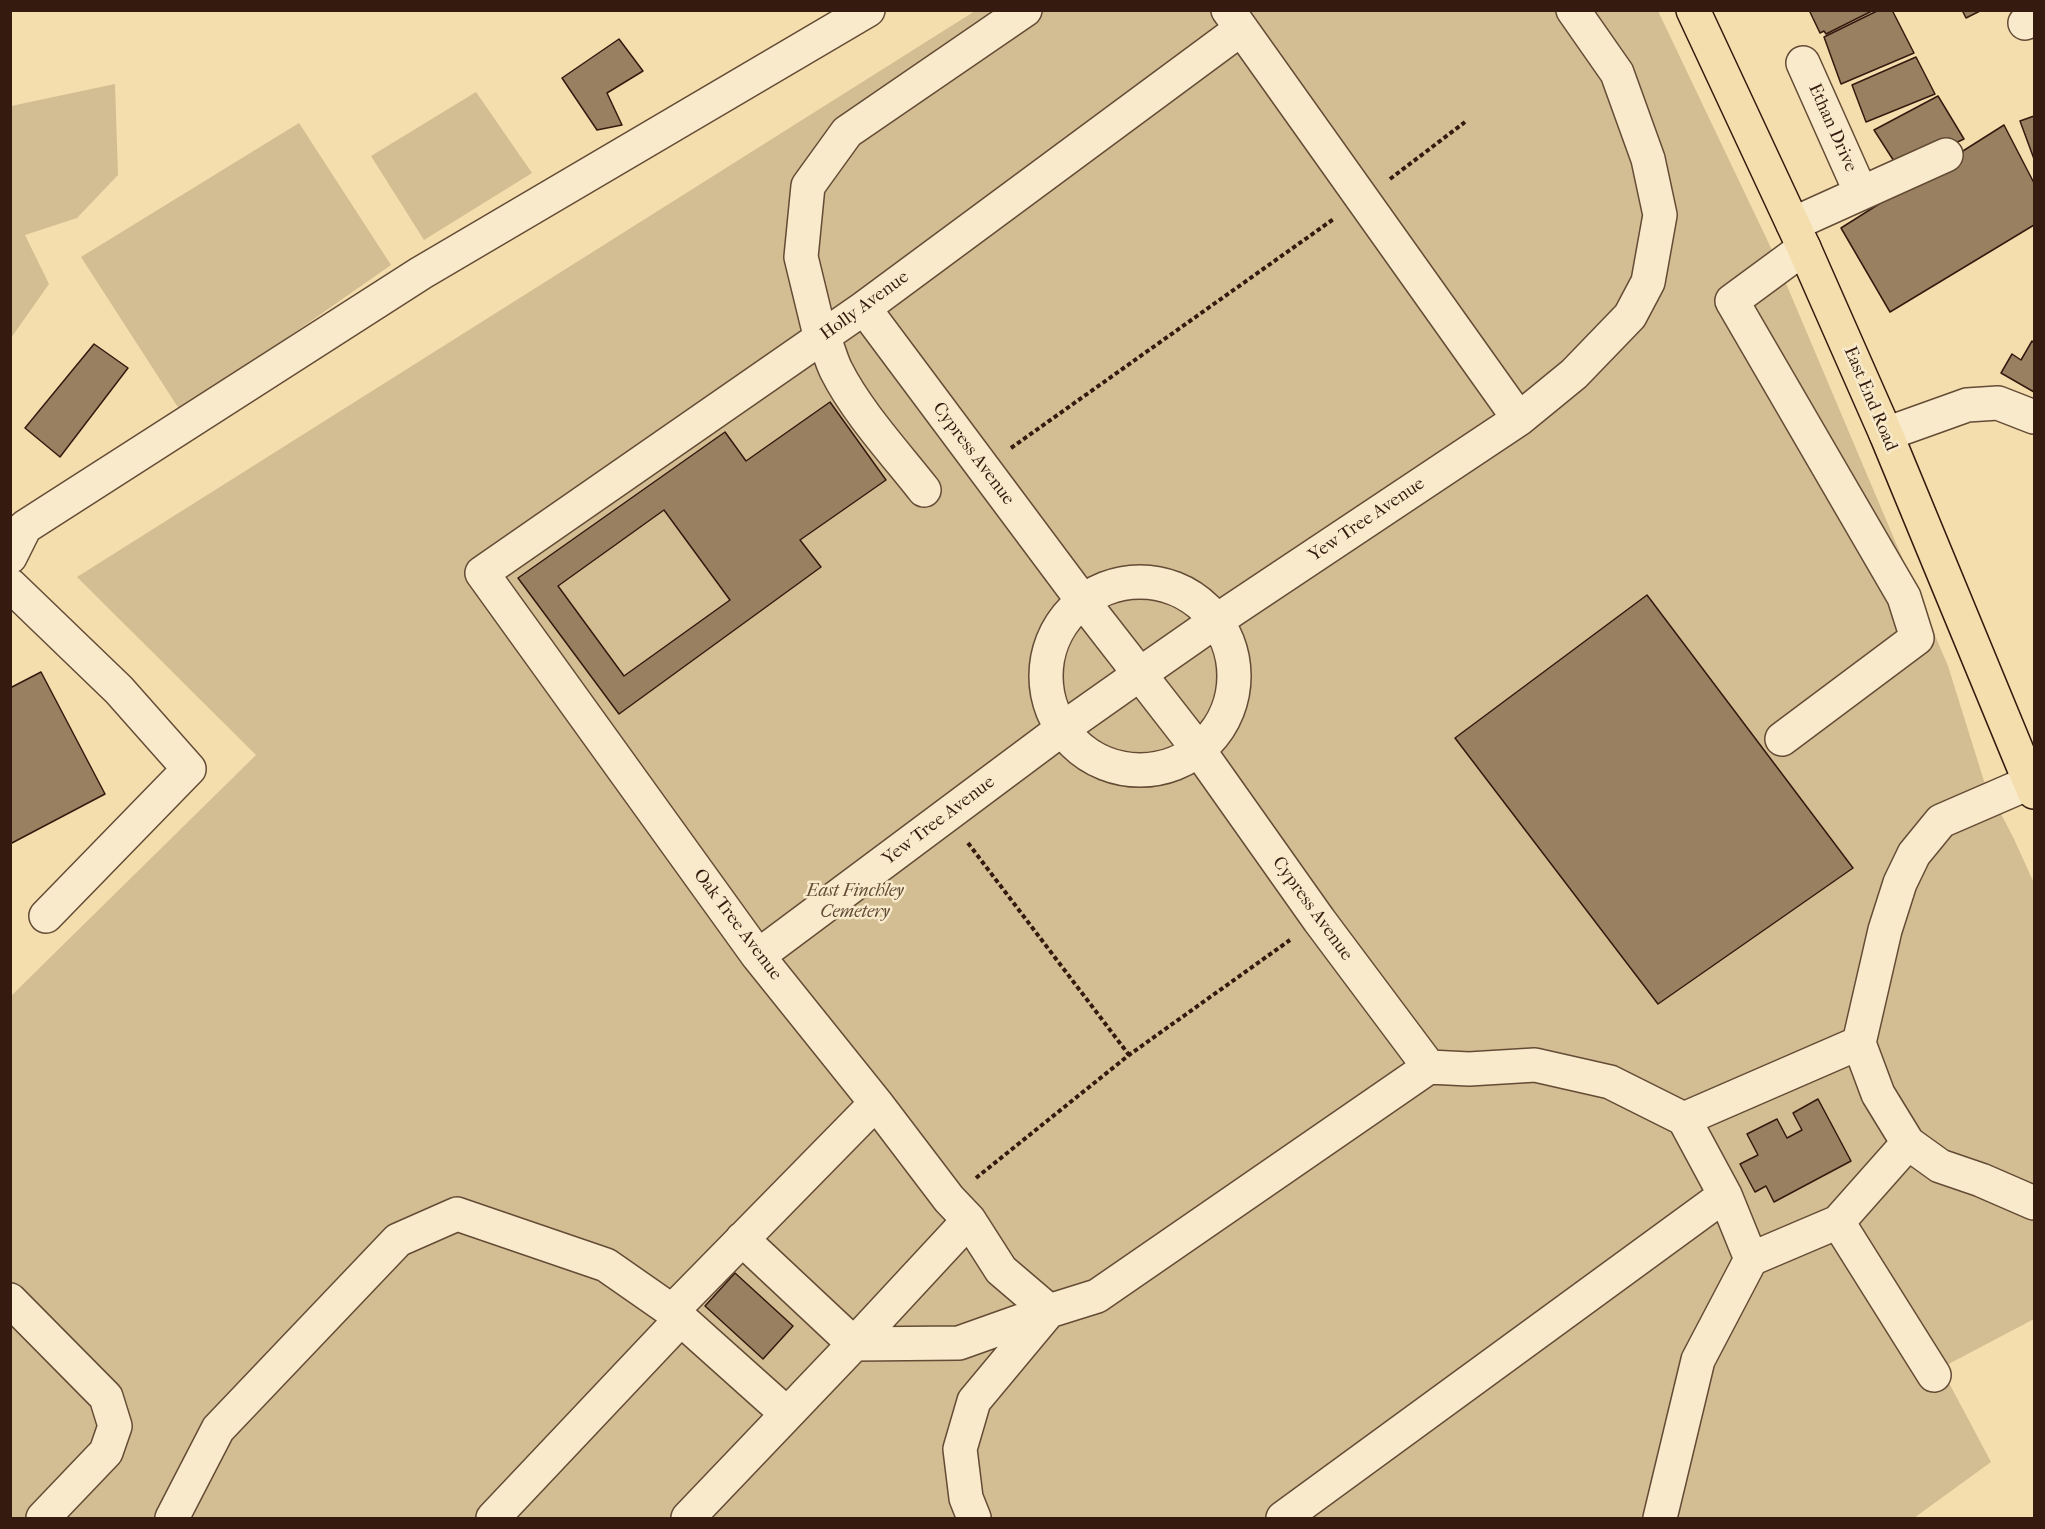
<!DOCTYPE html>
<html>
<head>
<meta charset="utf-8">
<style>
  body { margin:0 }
  #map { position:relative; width:2045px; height:1529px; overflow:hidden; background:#f4dead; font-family:"IM FELL French Canon",serif }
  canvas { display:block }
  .frame { position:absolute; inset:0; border:12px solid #341a0f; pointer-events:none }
</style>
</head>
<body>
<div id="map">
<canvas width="2045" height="1529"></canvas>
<div class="frame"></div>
</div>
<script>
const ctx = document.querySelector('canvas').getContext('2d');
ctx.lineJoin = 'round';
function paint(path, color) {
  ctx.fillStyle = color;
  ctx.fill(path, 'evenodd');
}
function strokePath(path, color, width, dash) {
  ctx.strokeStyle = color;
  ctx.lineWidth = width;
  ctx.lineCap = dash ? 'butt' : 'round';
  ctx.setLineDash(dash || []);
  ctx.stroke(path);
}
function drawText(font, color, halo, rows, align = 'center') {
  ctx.font = font + ' "IM FELL French Canon",serif';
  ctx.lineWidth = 5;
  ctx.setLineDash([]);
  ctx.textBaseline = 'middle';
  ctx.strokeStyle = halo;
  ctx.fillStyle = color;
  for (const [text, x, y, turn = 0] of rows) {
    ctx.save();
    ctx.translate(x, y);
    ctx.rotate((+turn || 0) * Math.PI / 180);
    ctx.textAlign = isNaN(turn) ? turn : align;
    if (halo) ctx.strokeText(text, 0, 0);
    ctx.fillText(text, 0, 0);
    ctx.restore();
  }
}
const green = new Path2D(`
  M 975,11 L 1658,11 L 1771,248 L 1948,666 L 1984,781 L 2014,839 L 2034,883 L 2034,1319 L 1941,1368 L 1991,1462 L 1914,1518 L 11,1518 L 11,996 L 256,755 L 77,577 Z
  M 115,84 L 118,175 L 77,218 L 25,235 L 49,284 L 11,338 L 11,106 Z
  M 476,92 L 532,173 L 424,240 L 371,156 Z
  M 299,123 L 391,265 L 181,412 L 81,257 Z`);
const building = new Path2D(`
  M 1809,10 L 1874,10 L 1826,34 L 1824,31 L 1820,33 Z
  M 1879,10 L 1892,10 L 1914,53 L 1841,84 L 1824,37 Z
  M 1962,10 L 1980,10 L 1980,11 L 1966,18 Z
  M 619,39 L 643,71 L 607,93 L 622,125 L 597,130 L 562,78 Z
  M 1916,57 L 1935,94 L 1866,122 L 1852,85 Z
  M 1938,96 L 1964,139 L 1899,169 L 1874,130 Z
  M 2034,116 L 2034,159 L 2020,121 Z
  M 2004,125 L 2034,183 L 2034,225 L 1890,312 L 1841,228 Z
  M 2032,341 L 2034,343 L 2034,392 L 2001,373 L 2012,354 L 2021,360 Z
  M 94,344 L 128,368 L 60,457 L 25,428 Z
  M 830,402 L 886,480 L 800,540 L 821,567 L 619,714 L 518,578 L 725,432 L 746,461 ZM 664,510 L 730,600 L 624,676 L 558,586 Z
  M 1647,595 L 1853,868 L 1658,1004 L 1455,738 Z
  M 41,672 L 105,794 L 10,844 L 10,688 Z
  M 1818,1099 L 1851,1161 L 1774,1202 L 1766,1186 L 1755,1192 L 1740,1164 L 1758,1155 L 1747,1134 L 1777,1119 L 1787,1138 L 1802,1130 L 1793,1113 Z
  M 735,1273 L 793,1326 L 763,1359 L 705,1306 Z`);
const path = new Path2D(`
  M 1390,179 L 1465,122
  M 1011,448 L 1335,218
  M 968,843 L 1129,1055
  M 976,1178 L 1129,1055 L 1290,940`);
const minor = new Path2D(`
  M 1228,10 L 1519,419
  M 2025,23 L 2034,19
  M 1241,29 L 864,308 L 482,573 L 758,956 L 876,1103 L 949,1199 L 969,1220 L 1001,1270 L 1049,1311 L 1097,1296 L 1429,1067 L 1469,1069 L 1535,1065 L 1610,1082 L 1684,1119 L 1859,1043 L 1878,1094 L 1908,1143
  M 1803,63 L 1861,193
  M 1793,224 L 1946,155
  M 864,308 L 1082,600 L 1198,749 L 1319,920 L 1429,1067
  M 1886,434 L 1967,405 L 1998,403 L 2034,417
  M 924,490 C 895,453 857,412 836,370 C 829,356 827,340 818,327 L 801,257 L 808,186 L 847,132 L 1025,10
  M 10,557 L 25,527 L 421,273 L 868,10
  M1046 676a94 94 0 1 1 188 0a94 94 0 1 1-188 0Z
  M 10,585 L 119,690 L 189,769 L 46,916
  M 1782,739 L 1917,638 L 1904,597 L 1732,301 L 1804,248
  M 758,956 L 1062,729 L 1140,674 L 1216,621 L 1519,419 L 1574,374 L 1630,316 L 1648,282 L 1660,215 L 1648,159 L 1617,73 L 1573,10
  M 1859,1043 L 1885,930 L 1900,883 L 1914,854 L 1941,821 L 2031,782
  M 1684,1119 L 1725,1195 L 1751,1259 L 1838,1222 L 1908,1143 L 1940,1166 L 1981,1180 L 2034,1203
  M 1838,1222 L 1934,1375
  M 742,1239 L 854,1344 L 959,1343 L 1049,1311
  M 10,1300 L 106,1397 L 115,1426 L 106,1452 L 43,1518
  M 787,1414 L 672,1311 L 876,1103
  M 172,1518 L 218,1429 L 398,1240 L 457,1214 L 606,1265 L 672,1311
  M 493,1518 L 681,1319
  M 688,1518 L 854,1344 L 969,1220
  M 974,1518 L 966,1498 L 960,1449 L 974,1401 L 1049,1311
  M 1283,1518 L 1725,1195
  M 1660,1518 L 1698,1360 L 1751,1259`);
const major = new Path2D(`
  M 1693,10 L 1804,248 L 1886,434 L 2034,792`);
const streetNames = [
  ["Ethan Drive",1832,128,66],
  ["Holly Avenue",865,306,-36],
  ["East End Road",1870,399,67],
  ["Cypress Avenue",973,454,53],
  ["Yew Tree Avenue",1367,520,-34],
  ["Yew Tree Avenue",939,821,-37],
  ["Cypress Avenue",1312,909,54],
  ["Oak Tree Avenue",737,925,53]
];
const parkNames = [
  ["East Finchley",855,892],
  ["Cemetery",855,913]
];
paint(green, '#d3bd92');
paint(building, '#988061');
strokePath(building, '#341a0f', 1.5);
strokePath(minor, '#644b36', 36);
strokePath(major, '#341a0f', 36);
strokePath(path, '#341a0f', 4, [4.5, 3]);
strokePath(minor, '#f8eaca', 33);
strokePath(major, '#f4dead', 33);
drawText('18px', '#341a0f', '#f8eaca', streetNames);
drawText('italic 18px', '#644b36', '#f8eaca', parkNames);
</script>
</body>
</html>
